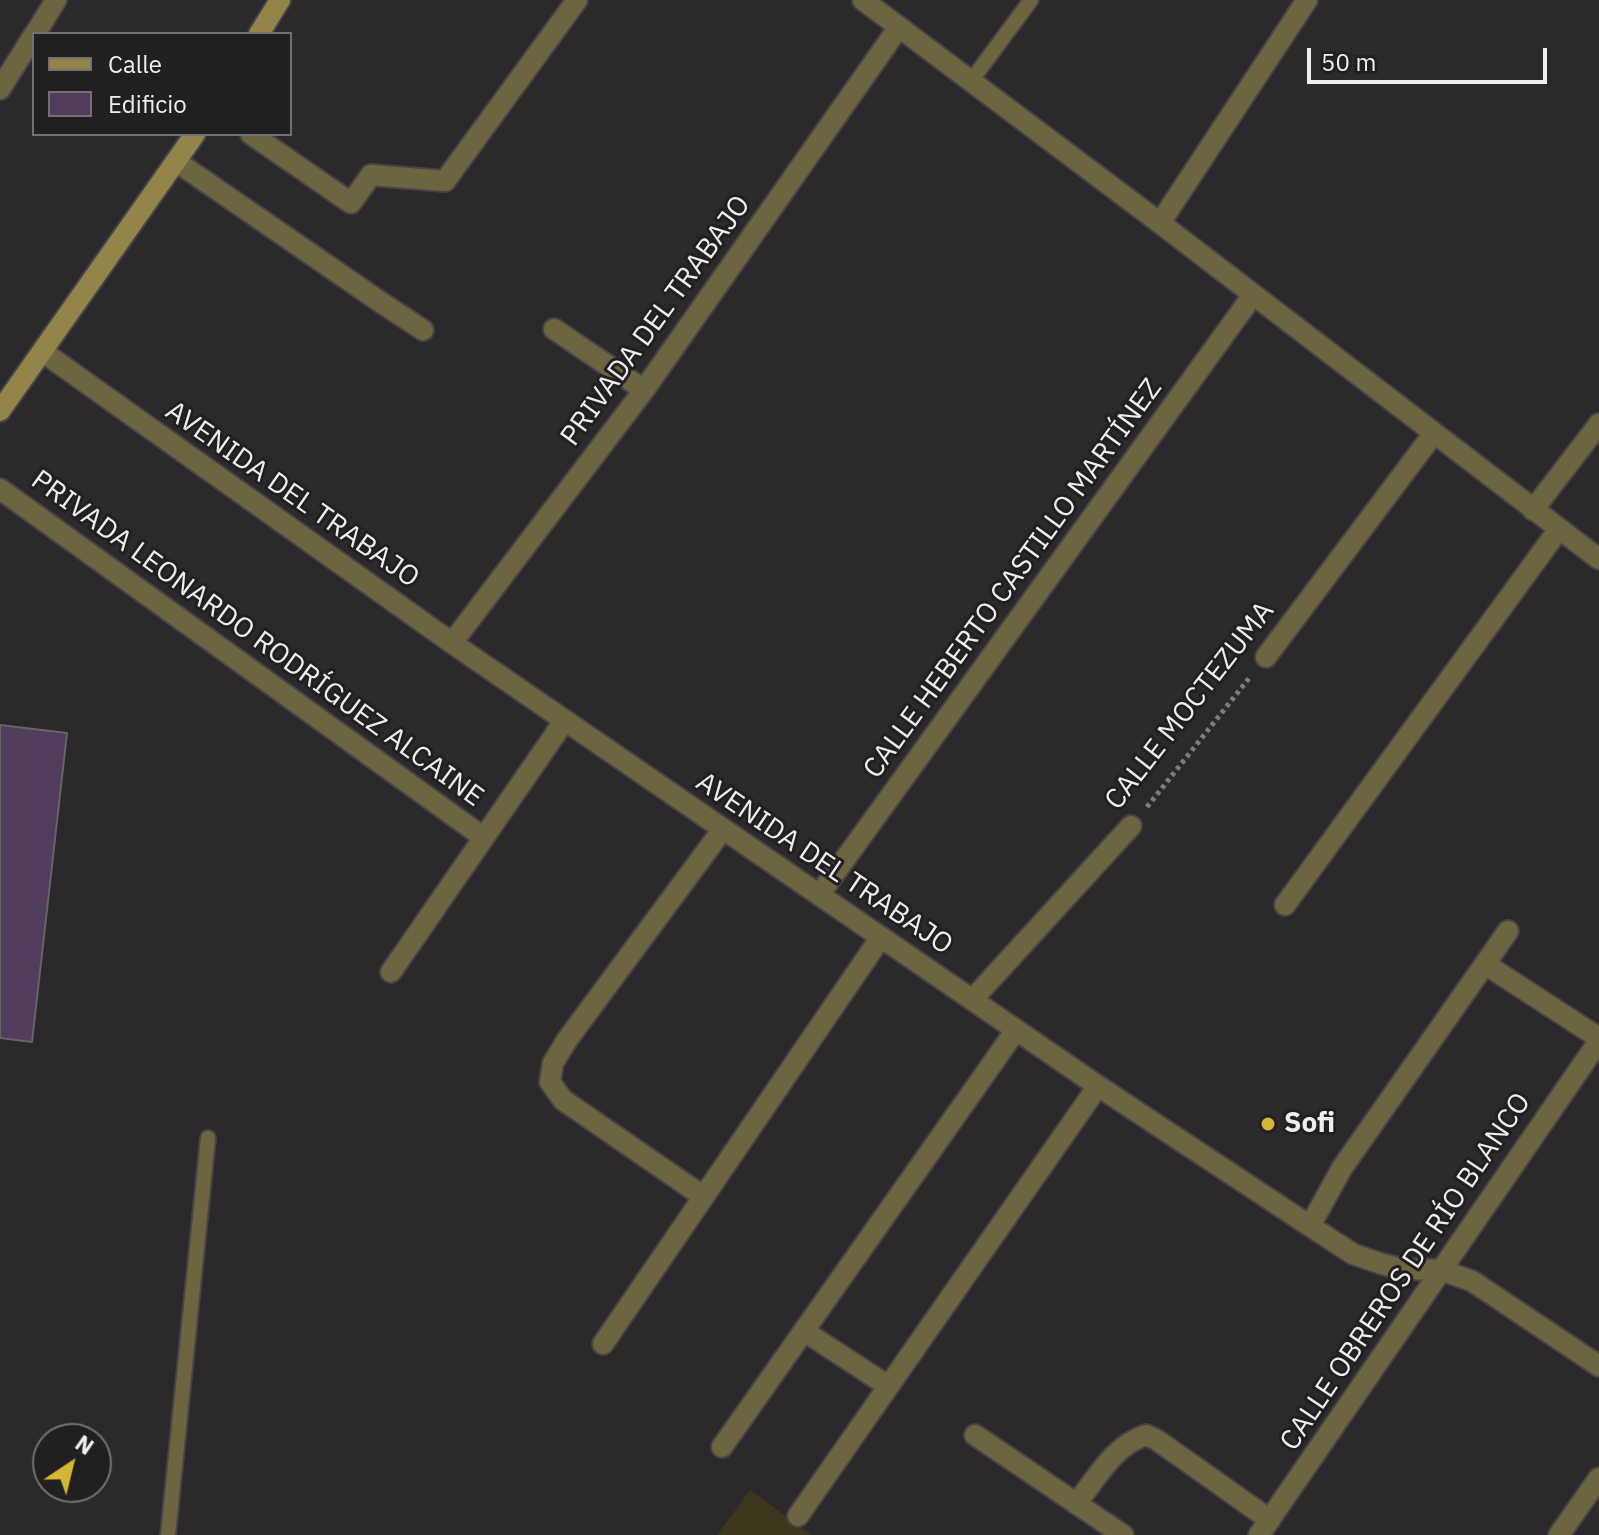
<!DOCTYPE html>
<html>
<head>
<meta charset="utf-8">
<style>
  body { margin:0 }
  #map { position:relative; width:1599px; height:1535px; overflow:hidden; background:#2b292c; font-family:"IBM Plex Sans",sans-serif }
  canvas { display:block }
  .legend { position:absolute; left:32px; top:32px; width:260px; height:104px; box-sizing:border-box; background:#211f22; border:2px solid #737174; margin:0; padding:10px 14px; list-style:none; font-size:24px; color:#efedef }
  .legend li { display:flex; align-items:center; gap:16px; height:40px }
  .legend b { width:40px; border:2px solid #737174 }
  .north { position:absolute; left:32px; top:1423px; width:80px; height:80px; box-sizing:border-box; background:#211f22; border:2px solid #737174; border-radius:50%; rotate:35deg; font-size:22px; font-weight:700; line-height:32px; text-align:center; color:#efedef }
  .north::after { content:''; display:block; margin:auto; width:28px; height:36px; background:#d4b635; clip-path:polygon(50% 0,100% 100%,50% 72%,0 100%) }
  .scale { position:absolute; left:1307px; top:48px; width:240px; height:36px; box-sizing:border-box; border:4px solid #efedef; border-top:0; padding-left:10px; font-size:24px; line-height:28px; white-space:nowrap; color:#efedef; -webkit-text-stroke:6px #211f22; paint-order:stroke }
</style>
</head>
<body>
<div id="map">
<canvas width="1599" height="1535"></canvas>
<ul class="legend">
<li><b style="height:10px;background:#93844a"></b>Calle</li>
<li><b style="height:22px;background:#513c5c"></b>Edificio</li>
</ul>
<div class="north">N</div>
<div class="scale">50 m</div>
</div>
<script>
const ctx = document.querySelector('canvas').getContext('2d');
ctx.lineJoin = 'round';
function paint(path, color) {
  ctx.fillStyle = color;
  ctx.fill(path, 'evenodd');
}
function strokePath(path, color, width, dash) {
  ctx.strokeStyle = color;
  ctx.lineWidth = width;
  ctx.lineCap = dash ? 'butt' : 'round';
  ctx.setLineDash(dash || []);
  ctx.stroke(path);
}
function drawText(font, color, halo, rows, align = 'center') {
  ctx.font = font + ' "IBM Plex Sans",sans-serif';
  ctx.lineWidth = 6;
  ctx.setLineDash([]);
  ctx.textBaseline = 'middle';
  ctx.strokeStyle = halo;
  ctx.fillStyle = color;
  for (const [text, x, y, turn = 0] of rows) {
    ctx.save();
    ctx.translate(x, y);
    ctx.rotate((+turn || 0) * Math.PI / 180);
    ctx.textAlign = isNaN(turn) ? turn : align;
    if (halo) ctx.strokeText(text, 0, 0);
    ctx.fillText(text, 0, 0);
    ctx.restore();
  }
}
const green = new Path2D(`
  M 750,1490 L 812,1535 L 717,1535 Z`);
const building = new Path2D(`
  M 0,725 L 67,733 L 32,1042 L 0,1038 Z`);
const path = new Path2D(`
  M 1147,807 L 1250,677`);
const service = new Path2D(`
  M 971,81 L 1031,0
  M 168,1535 L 208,1138`);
const pedestrian = new Path2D(`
  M 251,134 L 351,203 L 371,175 L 445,181`);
const minor = new Path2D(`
  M 863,0 L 1160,223 L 1599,559
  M 35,34 L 56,0
  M 0,89 L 34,35
  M 177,162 L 379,301 L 423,330
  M 445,181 L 577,0
  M 1160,223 L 1307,0
  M 554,329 L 644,390
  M 43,352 L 452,643 L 1098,1086 L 1310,1226 L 1353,1254 L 1382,1264 L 1403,1269 L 1441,1270 L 1472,1281 L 1599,1366
  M 0,489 L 483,837
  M 1533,510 L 1599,424
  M 452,643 L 644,390 L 899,27
  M 1266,657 L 1434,433
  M 819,895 L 1253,295
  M 1285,905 L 1559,529
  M 1485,964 L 1599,1038
  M 391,972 L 565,720
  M 972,1000 L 1131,826
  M 704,1197 L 563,1100 L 550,1082 L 553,1063 L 567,1040 L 723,829
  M 1310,1226 L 1342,1168 L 1508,931
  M 804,1331 L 888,1386
  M 603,1344 L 881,937
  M 975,1435 L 1123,1535
  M 722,1447 L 1016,1030
  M 1076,1504 C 1096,1479 1114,1445 1146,1435 L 1157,1440 L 1270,1520
  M 798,1516 L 1098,1086
  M 1259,1535 L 1599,1041
  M 1559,1535 L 1599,1478`);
const secondary = new Path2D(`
  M 259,34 L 280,0
  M 0,411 L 195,134`);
const markers = [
  [1268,1124,8,"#d4b635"]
];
const streetNames = [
  ["PRIVADA DEL TRABAJO",656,321,-54],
  ["AVENIDA DEL TRABAJO",292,495,35],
  ["CALLE HEBERTO CASTILLO MARTÍNEZ",1013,579,-54],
  ["PRIVADA LEONARDO RODRÍGUEZ ALCAINE",257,639,36],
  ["CALLE MOCTEZUMA",1190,706,-52],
  ["AVENIDA DEL TRABAJO",824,864,34],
  ["CALLE OBREROS DE RÍO BLANCO",1406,1272,-56]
];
const poiNames = [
  ["Sofi",1284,1124]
];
paint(green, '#3d371e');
paint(building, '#513c5c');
strokePath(building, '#666467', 2);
strokePath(service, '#464447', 18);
strokePath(pedestrian, '#464447', 24);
strokePath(minor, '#464447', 24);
strokePath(secondary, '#464447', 24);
strokePath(path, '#7d7b7e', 5, [4, 4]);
strokePath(service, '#6d6440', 14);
strokePath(pedestrian, '#6d6440', 20);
strokePath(minor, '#6d6440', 20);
strokePath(secondary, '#93844a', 20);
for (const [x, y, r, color] of markers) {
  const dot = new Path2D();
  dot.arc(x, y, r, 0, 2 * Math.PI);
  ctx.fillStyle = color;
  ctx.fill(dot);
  strokePath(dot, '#211f22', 3);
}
drawText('28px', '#efedef', '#211f22', streetNames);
drawText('bold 28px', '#efedef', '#211f22', poiNames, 'left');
</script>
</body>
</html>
